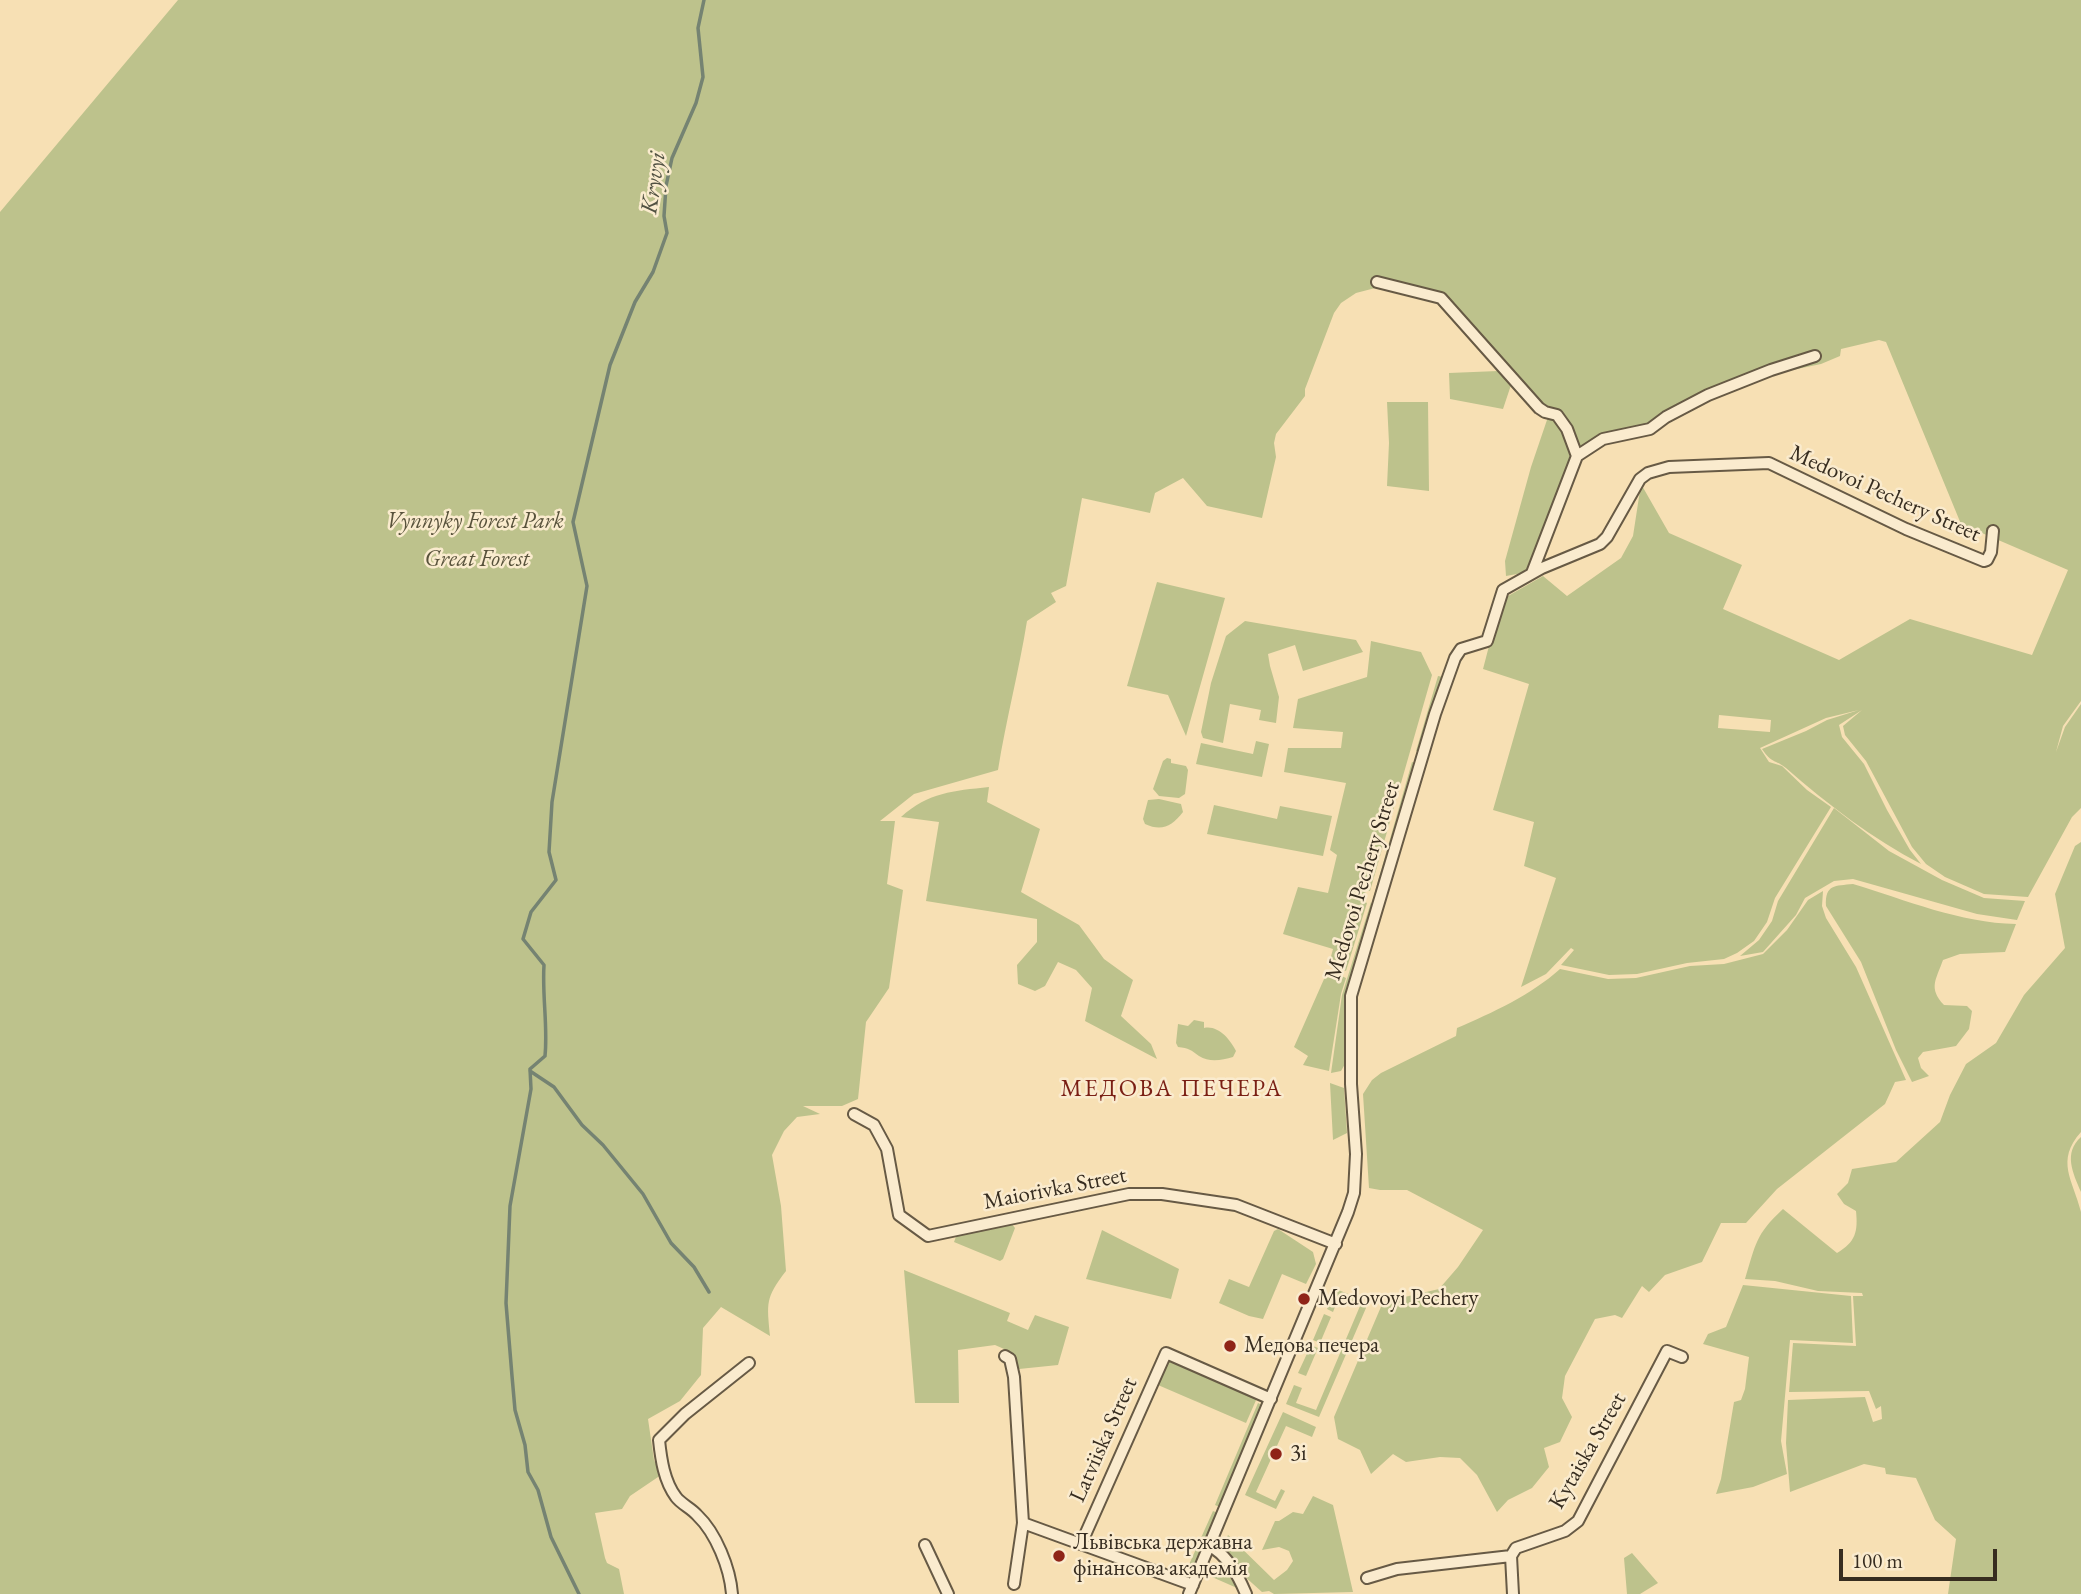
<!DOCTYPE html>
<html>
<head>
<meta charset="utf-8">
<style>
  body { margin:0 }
  #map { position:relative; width:2081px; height:1594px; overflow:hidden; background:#f7e0b4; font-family:"EB Garamond",serif }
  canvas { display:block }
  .scale { position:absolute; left:1839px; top:1549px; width:158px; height:32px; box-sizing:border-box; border:4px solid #372d20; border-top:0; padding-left:9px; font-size:21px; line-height:24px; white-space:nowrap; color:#372d20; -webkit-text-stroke:5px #faebce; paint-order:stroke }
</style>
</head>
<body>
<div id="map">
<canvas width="2081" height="1594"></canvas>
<div class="scale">100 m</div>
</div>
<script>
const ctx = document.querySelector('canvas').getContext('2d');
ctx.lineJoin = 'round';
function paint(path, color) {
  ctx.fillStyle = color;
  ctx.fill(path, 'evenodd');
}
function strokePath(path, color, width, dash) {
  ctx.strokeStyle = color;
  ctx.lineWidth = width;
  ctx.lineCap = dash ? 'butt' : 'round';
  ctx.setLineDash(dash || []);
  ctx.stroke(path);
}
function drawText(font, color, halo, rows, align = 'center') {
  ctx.font = font + ' "EB Garamond",serif';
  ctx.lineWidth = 5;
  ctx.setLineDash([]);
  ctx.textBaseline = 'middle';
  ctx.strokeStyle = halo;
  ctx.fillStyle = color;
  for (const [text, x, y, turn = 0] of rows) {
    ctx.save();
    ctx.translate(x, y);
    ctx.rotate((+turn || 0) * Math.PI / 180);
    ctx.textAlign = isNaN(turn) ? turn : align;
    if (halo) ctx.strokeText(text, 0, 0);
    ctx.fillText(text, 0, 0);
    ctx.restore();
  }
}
const green = new Path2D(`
  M 178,0 L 2081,0 L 2081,701 L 2063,726 L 2056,752 L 2065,727 L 2081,704 L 2081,808 L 2072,817 L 2028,897 L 1984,894 L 1945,877 L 1926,864 L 1912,847 L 1866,761 L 1845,735 L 1843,726 L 1862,710 L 1839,725 L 1842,737 L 1864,764 L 1887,810 L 1910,850 L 1921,864 C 1873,839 1827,804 1786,768 C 1775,759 1772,764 1762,749 L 1806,731 L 1827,720 L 1859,710 L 1826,718 L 1760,748 L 1769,762 L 1782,766 L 1807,790 L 1831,807 L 1775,898 L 1767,922 L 1754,941 L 1737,953 L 1724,959 L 1687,963 L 1637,974 L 1609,975 L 1561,965 L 1574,950 L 1571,948 L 1546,974 L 1521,987 L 1556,878 L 1524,866 L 1534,822 L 1493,810 L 1529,684 L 1483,669 L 1501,600 L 1543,576 L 1567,596 L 1621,558 L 1633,536 L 1641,484 L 1669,533 L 1742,565 L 1723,609 L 1839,660 L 1910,619 L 2032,655 L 2068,570 L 1961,524 L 1886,342 L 1879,340 L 1841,349 L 1840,356 L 1821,364 L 1773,374 L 1714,395 L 1652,432 L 1599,444 L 1570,446 L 1574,458 L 1528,572 L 1506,576 L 1505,561 L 1531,467 L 1548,417 L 1540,417 L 1539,412 L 1511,385 L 1503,409 L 1450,399 L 1449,373 L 1498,371 L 1440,301 L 1379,287 L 1356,293 L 1341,303 L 1334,313 L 1305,389 L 1305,396 L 1276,434 L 1274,443 L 1276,457 L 1262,518 L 1207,506 L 1183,478 L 1155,493 L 1150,513 L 1082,498 L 1066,586 L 1051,593 L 1056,602 L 1027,621 C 1019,671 1006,720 998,770 L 914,794 L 880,821 L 895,821 L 887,884 L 903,890 L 889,988 L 866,1022 L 858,1099 L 842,1106 L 803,1106 L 820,1114 L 797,1117 L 784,1131 L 772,1155 L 781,1206 L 786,1271 C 765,1298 767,1303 770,1336 L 721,1307 L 703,1328 L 701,1375 L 680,1401 L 648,1419 L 654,1460 L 661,1475 L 630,1496 L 622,1509 L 595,1513 L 605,1558 L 607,1563 L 619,1569 L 624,1594 L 0,1594 L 0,212 ZM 1719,715 L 1771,720 L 1770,732 L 1718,728 Z
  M 1387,402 L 1428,402 L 1429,491 L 1387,486 L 1389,443 Z
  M 1157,582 L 1225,598 L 1186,736 L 1168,695 L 1127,686 Z
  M 1245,621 L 1356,640 L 1363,652 L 1303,671 L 1295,645 L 1268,654 L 1270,666 L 1279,697 L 1276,723 L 1259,720 L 1261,710 L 1230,704 L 1223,743 L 1203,738 L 1201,732 L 1211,683 L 1226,636 Z
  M 1371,641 L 1421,652 L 1432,675 L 1370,891 L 1366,890 L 1363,901 L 1367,903 L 1346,971 L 1329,964 L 1333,949 L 1283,934 L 1298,887 L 1328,893 L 1337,855 L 1330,850 L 1346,783 L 1284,772 L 1288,748 L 1341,748 L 1343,732 L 1293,728 L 1298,699 L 1367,677 Z
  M 1438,676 L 1443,677 L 1422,752 L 1416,751 Z
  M 1256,741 L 1269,744 L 1262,777 L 1196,764 L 1201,743 L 1253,754 Z
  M 1167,758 L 1171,759 L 1171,763 L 1186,766 L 1188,770 L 1185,794 L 1179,798 L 1159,796 L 1153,789 L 1163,761 Z
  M 1412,762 L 1419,764 L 1379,904 L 1372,902 Z
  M 989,787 L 987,802 L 1040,829 L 1021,892 L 1079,925 L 1104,959 L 1133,980 L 1121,1016 L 1151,1044 L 1157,1059 L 1085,1021 L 1092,988 L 1076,970 L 1058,962 L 1045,986 L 1035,991 L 1018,984 L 1017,965 L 1037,942 L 1037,919 L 926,901 L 939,822 L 901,817 C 929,792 953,791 989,787 Z
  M 1159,799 L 1181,804 L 1183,812 C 1172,826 1162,832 1145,824 L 1143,819 L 1148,800 Z
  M 1214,805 L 1277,819 L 1280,806 L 1332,816 L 1323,856 L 1207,834 Z
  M 1834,808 L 1889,851 L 1942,880 L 1984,898 L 2025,901 L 2017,920 L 1977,914 L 1853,879 L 1834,881 L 1805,898 L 1796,915 L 1763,952 L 1740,956 L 1759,940 L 1772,921 L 1778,901 Z
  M 2081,842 L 2081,1132 C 2055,1161 2073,1180 2081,1212 L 2081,1594 L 1948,1594 L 1956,1539 L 1935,1520 L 1916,1478 L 1886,1474 L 1885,1468 L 1864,1464 L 1790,1492 L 1786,1443 L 1788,1400 L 1865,1397 L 1873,1422 L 1882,1419 L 1881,1406 L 1876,1409 L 1869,1391 L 1789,1392 L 1793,1343 L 1856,1346 L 1853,1296 L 1863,1296 L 1862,1293 L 1818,1291 L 1775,1281 L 1745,1279 C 1756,1244 1755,1235 1783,1209 L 1837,1253 C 1856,1242 1858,1231 1856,1211 L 1844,1204 L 1837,1194 L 1848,1183 L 1852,1169 L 1896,1162 L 1940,1122 L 1950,1095 L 1966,1064 L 1996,1043 L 2024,995 L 2065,948 L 2055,894 L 2075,846 Z
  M 1853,884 C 1906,900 1960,923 2016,924 L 2005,952 L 1960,954 L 1943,960 C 1936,980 1928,988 1944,1005 L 1967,1006 L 1972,1011 L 1969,1029 L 1956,1046 L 1923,1052 L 1918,1058 L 1921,1068 L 1929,1076 L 1912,1082 L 1896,1050 L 1861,962 L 1826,906 C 1825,884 1835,886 1853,884 Z
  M 1823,891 L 1822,906 L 1826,918 L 1856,967 L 1906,1080 L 1895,1082 L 1885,1104 L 1777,1189 L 1746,1223 L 1721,1223 L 1702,1262 L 1665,1275 L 1649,1292 L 1642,1286 L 1622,1318 L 1615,1315 L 1595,1319 L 1565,1376 L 1562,1398 L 1572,1417 L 1560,1442 L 1544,1448 L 1549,1467 L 1532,1488 L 1508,1500 L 1497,1512 L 1477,1475 L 1460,1458 L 1440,1457 L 1406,1462 L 1393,1454 L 1371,1474 L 1360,1450 L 1338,1439 L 1334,1417 L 1383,1302 L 1439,1289 L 1458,1267 L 1483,1230 L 1407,1190 L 1380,1190 L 1369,1188 L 1363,1094 L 1372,1080 L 1381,1073 L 1456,1036 L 1457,1028 C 1492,1013 1531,995 1560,969 L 1608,979 L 1636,978 L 1690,966 L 1724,964 L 1763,954 L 1787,930 L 1808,900 Z
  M 1371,902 L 1374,909 L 1347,994 L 1345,1064 L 1341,1071 L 1331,1073 L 1342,995 Z
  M 1328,970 L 1346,978 L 1341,994 L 1329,1071 L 1303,1065 L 1308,1056 L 1294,1047 Z
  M 1194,1020 L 1204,1022 L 1204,1028 C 1218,1025 1230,1039 1236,1051 L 1233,1057 C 1222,1060 1210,1063 1199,1056 C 1191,1050 1189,1048 1178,1047 L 1176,1043 L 1178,1024 L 1188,1026 Z
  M 1330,1083 L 1344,1088 L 1347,1133 L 1333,1140 Z
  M 2081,1137 L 2081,1192 C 2073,1173 2063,1153 2081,1137 Z
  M 1011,1223 L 1015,1228 L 1003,1259 L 1000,1261 L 954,1242 L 957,1234 Z
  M 1278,1229 L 1313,1252 L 1316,1264 L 1306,1284 L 1282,1274 L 1263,1319 L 1249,1316 L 1219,1303 L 1229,1279 L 1249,1287 L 1274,1231 Z
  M 1102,1230 L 1179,1269 L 1171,1299 L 1086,1279 Z
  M 904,1270 L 1010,1313 L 1007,1321 L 1028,1330 L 1035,1315 L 1069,1327 L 1058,1365 L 1019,1369 L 1011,1352 L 995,1345 L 958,1350 L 959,1403 L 915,1403 Z
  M 1743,1285 L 1851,1296 L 1853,1343 L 1790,1340 L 1781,1441 L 1787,1474 L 1753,1487 L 1716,1494 L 1721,1479 L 1734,1402 L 1741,1400 L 1745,1389 L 1749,1357 L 1703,1344 L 1708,1334 L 1726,1327 Z
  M 1336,1289 L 1363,1300 L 1366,1308 L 1319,1417 L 1286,1404 L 1294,1385 L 1302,1388 L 1296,1403 L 1316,1410 L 1360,1306 L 1339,1297 L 1333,1312 L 1327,1309 Z
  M 1324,1314 L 1331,1317 L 1320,1343 L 1313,1340 Z
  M 1311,1345 L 1318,1348 L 1306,1376 L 1298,1373 Z
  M 1168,1360 L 1257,1398 L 1246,1423 L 1158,1385 Z
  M 1258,1403 L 1264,1406 L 1222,1508 L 1215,1505 Z
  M 1283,1412 L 1316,1427 L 1312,1437 L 1286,1426 L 1256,1492 L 1275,1501 L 1281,1489 L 1285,1491 L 1276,1509 L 1245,1495 Z
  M 1313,1496 L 1333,1505 L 1353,1592 L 1274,1594 L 1269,1591 L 1262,1592 L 1243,1575 L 1222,1549 L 1228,1535 L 1274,1580 L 1287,1570 L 1293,1561 L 1289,1551 L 1279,1547 L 1262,1550 L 1275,1521 L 1279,1521 L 1293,1512 L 1303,1514 Z
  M 1213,1511 L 1220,1514 L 1191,1581 L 1183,1578 Z
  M 1632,1553 L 1658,1583 L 1640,1594 L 1627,1594 L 1624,1558 Z
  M 1218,1563 L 1220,1563 L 1237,1588 L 1212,1577 Z`);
const stream = new Path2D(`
  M 530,1071 L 554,1087 L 582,1125 L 603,1145 L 643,1194 L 671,1243 L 694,1267 L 709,1292
  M 579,1594 L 551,1537 L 538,1490 L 528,1472 L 525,1445 L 515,1410 L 512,1376 L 506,1303 L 510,1206 L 531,1089 L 530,1069 L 545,1056 C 548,1026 542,996 544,965 L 523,939 L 531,912 L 556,880 L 549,852 L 552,802 L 587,586 L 573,522 L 610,365 L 635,302 L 653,272 L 667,233 L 664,216 L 666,186 L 672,158 L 696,103 L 703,77 L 698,28 L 704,0`);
const minor = new Path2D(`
  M 1377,282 L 1441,298 L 1539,408 L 1545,412 L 1557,415 L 1567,429 L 1577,456
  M 1532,573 L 1577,456 L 1603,439 L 1650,429 L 1666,417 L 1708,395 L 1771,370 L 1815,356
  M 854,1114 L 874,1125 L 887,1149 L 899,1215 L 928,1236 L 1129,1194 L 1162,1194 L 1236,1205 L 1336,1244
  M 1005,1356 L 1010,1359 L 1014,1377 L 1023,1523 L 1014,1584
  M 1023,1523 L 1193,1585
  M 1081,1544 L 1166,1353 L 1271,1399
  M 925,1545 L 948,1594
  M 1209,1546 C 1226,1553 1239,1577 1246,1594
  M 1367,1578 L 1397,1569 L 1511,1556
  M 732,1594 C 730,1568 716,1533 697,1515 C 691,1508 681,1504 676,1497 C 664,1481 661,1459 659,1440 L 685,1414 L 749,1363
  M 1189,1594 L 1348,1212 L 1354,1193 L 1356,1154 L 1351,1084 L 1351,996 L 1435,714 L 1455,658 L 1461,649 L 1487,641 L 1503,590 L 1542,568 L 1600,544 L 1607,537 L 1640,479 L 1648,473 L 1669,467 L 1769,463 L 1906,529 L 1984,561 L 1987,560 L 1991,552 L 1993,531
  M 1513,1594 L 1511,1556 L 1516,1548 L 1565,1531 L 1578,1521 L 1667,1351 L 1682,1357`);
const markers = [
  [1304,1299,7,"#8f2418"],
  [1230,1346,7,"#8f2418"],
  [1276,1454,7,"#8f2418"],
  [1059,1556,7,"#8f2418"]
];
const streetNames = [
  ["Medovoi Pechery Street",1885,494,24],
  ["Medovoi Pechery Street",1363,881,-73],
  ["Maiorivka Street",1055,1189,-11],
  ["Latviiska Street",1104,1440,-66],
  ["Kytaiska Street",1588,1451,-60]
];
const parkNames = [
  ["Vynnyky Forest Park",475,522],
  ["Great Forest",477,560]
];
const poiNames = [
  ["Medovoyi Pechery",1318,1299],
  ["Медова печера",1244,1346],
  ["3і",1290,1454],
  ["Львівська державна",1073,1543],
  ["фінансова академія",1073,1569]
];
const waterNames = [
  ["Kryvyi",654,183,-82]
];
const neighbourhoodNames = [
  ["МЕДОВА ПЕЧЕРА",1172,1089]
];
paint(green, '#bdc28c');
strokePath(stream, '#758372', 3.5);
strokePath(minor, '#675a45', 14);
strokePath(minor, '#faebce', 10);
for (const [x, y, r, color] of markers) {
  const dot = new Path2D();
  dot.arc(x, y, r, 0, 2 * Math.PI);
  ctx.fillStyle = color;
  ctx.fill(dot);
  strokePath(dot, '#faebce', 2.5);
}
drawText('23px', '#372d20', '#faebce', streetNames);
drawText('italic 23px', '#58523b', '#faebce', parkNames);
drawText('23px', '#372d20', '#faebce', poiNames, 'left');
drawText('italic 24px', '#515142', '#faebce', waterNames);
ctx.letterSpacing = '2px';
drawText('24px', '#7a1f14', '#faebce', neighbourhoodNames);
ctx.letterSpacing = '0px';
</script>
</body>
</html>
